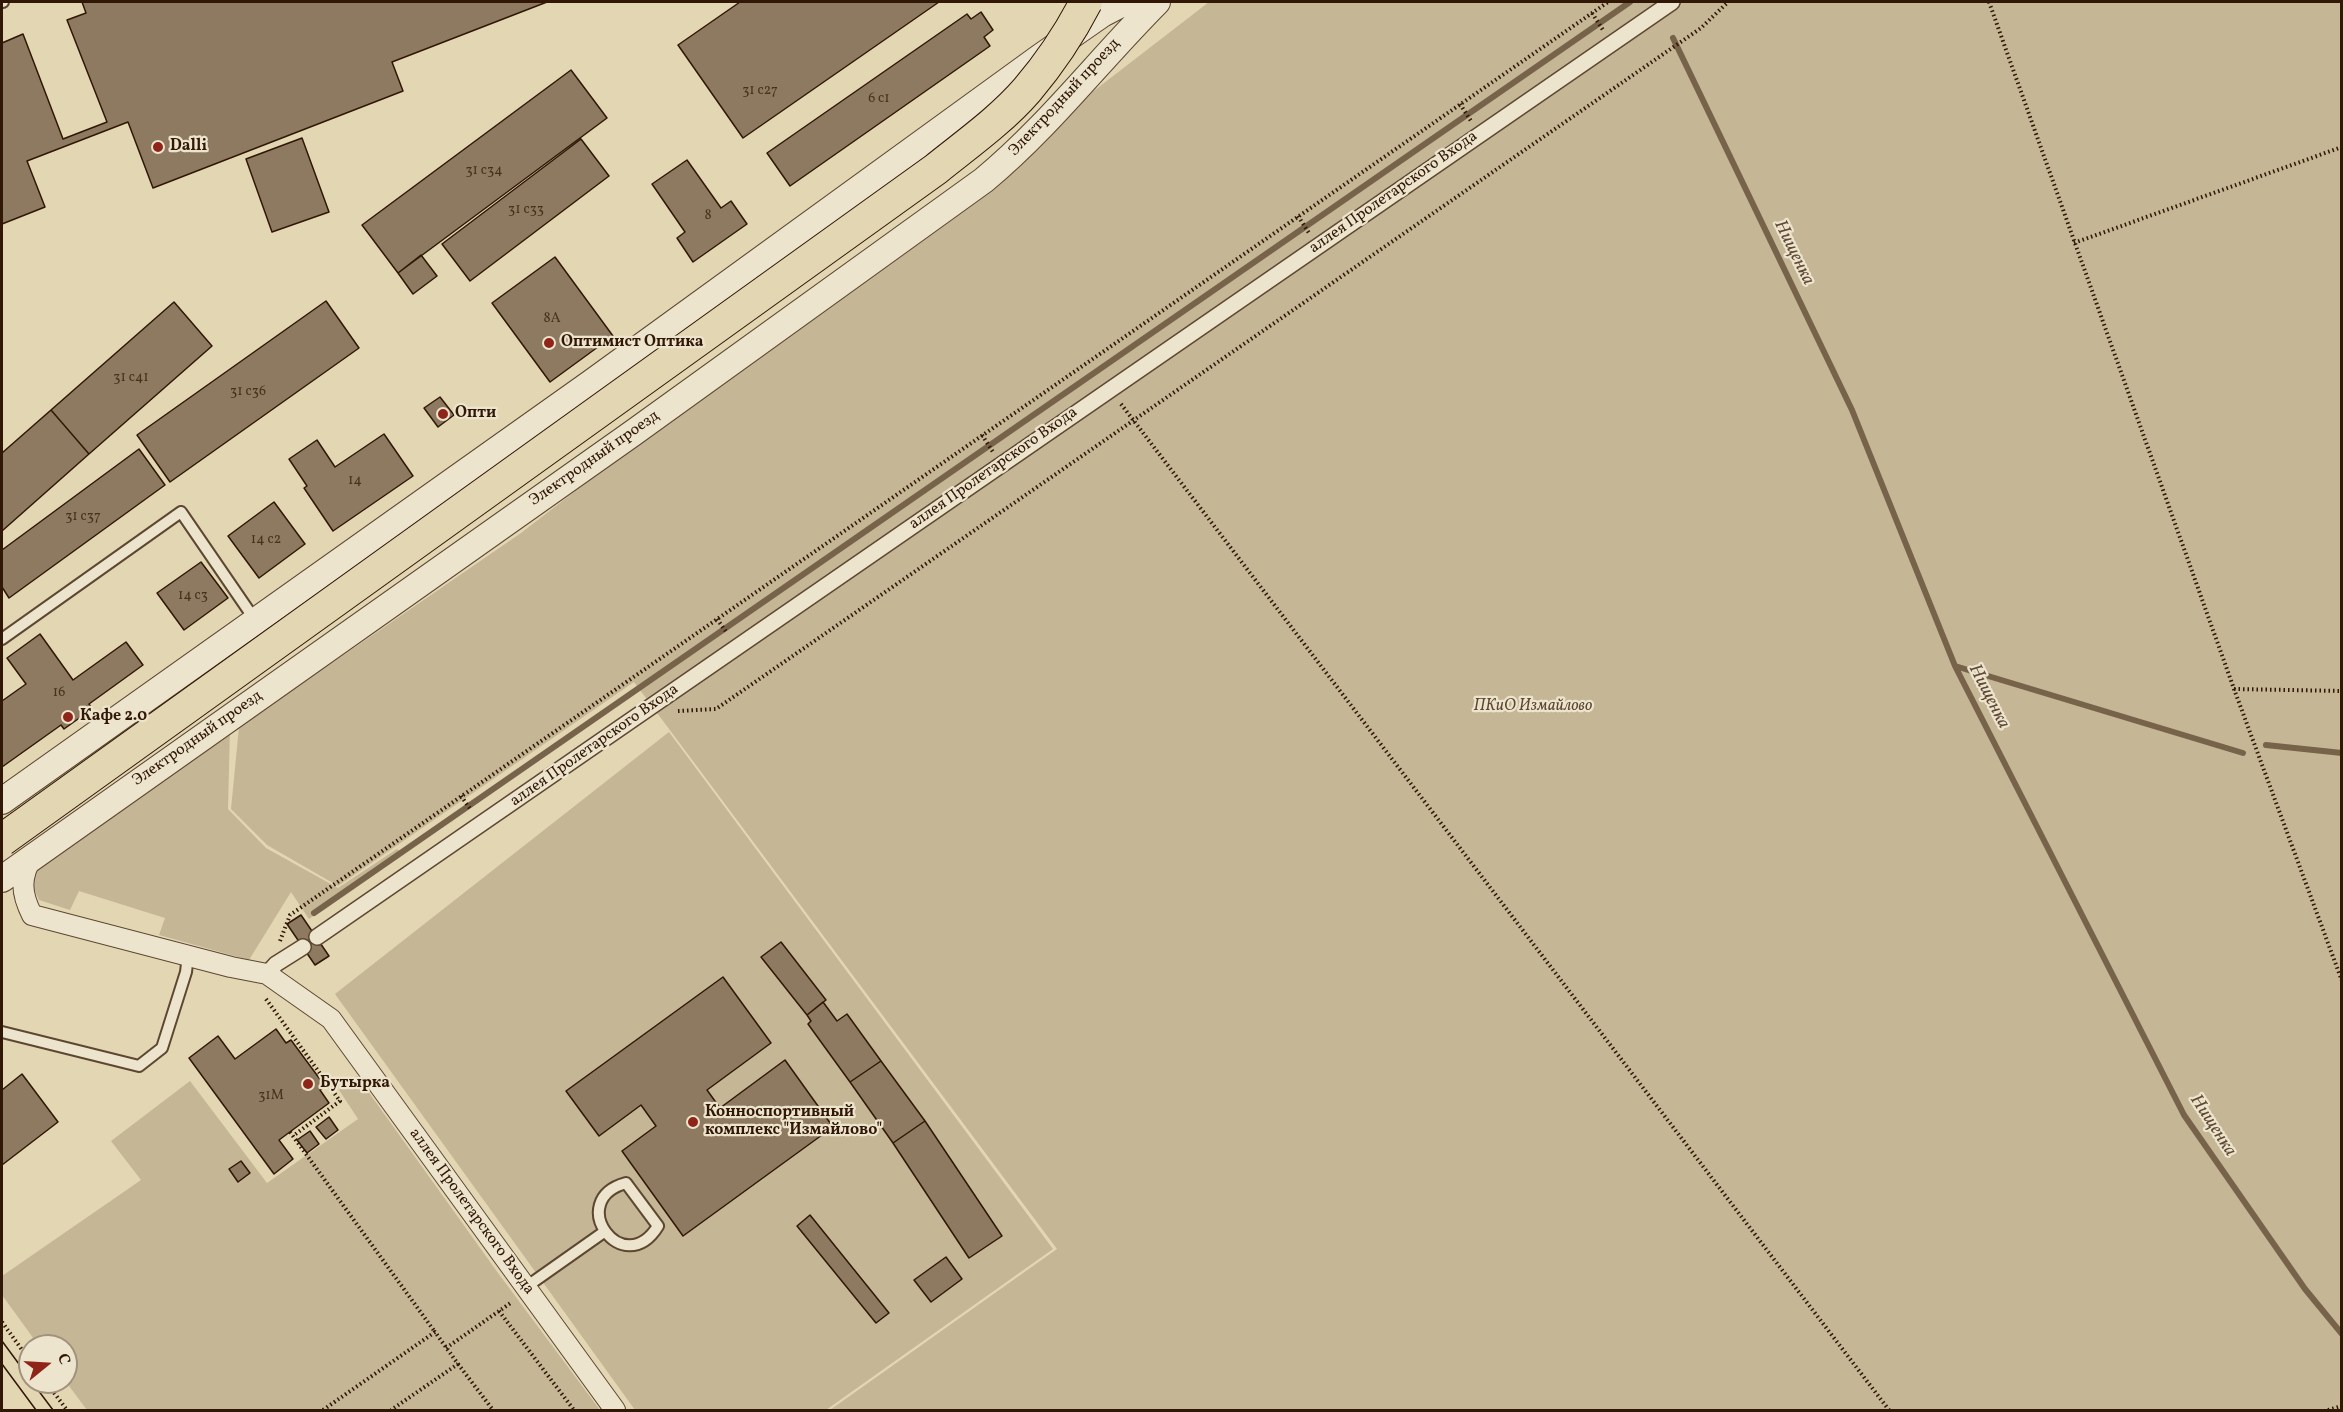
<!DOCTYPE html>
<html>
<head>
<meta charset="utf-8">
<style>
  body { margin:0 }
  #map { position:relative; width:2343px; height:1412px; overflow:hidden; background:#e3d6b3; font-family:Vollkorn,serif }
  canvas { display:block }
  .frame { position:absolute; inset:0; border:3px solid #301706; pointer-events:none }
  .north { position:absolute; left:18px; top:1334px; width:60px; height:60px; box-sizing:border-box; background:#ede4ce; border:2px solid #a1927e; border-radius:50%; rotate:72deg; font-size:16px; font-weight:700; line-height:24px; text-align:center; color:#301706 }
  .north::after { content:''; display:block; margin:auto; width:21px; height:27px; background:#8f2418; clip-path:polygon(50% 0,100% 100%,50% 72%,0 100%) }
</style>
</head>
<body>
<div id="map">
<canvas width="2343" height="1412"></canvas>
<div class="frame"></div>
<div class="north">С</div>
</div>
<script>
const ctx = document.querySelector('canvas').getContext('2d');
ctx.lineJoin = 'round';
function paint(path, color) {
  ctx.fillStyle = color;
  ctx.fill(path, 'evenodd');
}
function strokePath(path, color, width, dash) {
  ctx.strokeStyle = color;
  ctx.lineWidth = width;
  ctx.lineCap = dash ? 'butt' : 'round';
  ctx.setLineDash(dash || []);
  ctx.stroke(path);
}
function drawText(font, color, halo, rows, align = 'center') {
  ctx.font = font + ' Vollkorn,serif';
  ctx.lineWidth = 4.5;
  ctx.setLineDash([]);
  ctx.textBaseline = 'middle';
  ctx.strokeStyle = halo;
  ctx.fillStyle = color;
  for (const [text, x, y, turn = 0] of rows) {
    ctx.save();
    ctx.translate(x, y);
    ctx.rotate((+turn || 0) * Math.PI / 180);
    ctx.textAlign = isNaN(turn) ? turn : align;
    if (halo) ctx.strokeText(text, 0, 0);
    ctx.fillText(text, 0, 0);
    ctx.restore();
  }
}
const green = new Path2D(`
  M 1209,2 L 2341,2 L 2341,1410 L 830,1410 L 1057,1249 L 634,682 L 338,886 L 267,845 L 231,809 L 239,727 L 521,533 Z
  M 230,727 L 228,809 L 266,848 L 338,888 L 397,849 L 404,854 L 309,919 L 291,892 L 249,960 L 159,935 L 165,918 L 79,891 L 70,910 L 39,900 L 33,887 L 37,869 Z
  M 669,732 L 1053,1249 L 826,1410 L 635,1410 L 335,994 Z
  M 357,1076 L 498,1273 L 600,1410 L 87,1410 L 66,1382 L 66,1346 L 39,1346 L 2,1295 L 2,1276 L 141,1180 L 111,1141 L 190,1081 L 267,1183 L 358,1119 L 339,1090 Z`);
const stream = new Path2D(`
  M 1673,38 L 1852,410 L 1955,666 L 2184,1115 L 2305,1289 L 2342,1334
  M 1955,666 L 2243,753
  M 2266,745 L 2342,753
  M 314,913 L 1630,2`);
const building = new Path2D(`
  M 82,2 L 547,2 L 392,62 L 403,91 L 153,188 L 128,122 L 27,161 L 45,207 L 2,224 L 2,43 L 23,34 L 63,139 L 107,122 L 67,20 L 86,13 Z
  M 740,2 L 939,2 L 743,138 L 678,45 Z
  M 981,12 L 993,30 L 984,37 L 990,46 L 790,186 L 767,153 L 967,14 L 971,19 Z
  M 571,70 L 607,118 L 398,273 L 362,225 Z
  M 302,138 L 329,212 L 272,232 L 246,159 Z
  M 581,139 L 609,176 L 470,281 L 442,244 Z
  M 687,160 L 721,208 L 731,201 L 747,224 L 693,262 L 677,238 L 685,232 L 652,184 Z
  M 421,255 L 437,276 L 413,294 L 398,273 Z
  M 555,257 L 613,336 L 550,382 L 492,303 Z
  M 326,301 L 359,348 L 170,482 L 137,435 Z
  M 174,302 L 212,346 L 89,454 L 51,410 Z
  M 440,397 L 454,415 L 438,427 L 424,408 Z
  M 51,410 L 89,454 L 2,531 L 2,453 Z
  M 384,434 L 413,476 L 333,531 L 304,488 L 307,486 L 289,459 L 317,440 L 335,467 Z
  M 139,449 L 165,485 L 9,598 L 2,587 L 2,550 Z
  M 274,502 L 305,544 L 259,578 L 228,536 Z
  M 201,562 L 228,598 L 184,630 L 157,593 Z
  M 40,634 L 73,680 L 126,642 L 143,665 L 89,704 L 92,709 L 64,729 L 61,725 L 2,767 L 2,701 L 26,684 L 7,658 Z
  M 301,915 L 329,956 L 315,965 L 287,924 Z
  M 781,942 L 826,1000 L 807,1015 L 761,957 Z
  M 723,977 L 771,1043 L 707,1090 L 720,1108 L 785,1060 L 833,1127 L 683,1236 L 622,1151 L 656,1126 L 641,1105 L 599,1136 L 566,1091 Z
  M 823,1002 L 837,1021 L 847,1014 L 881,1061 L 850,1082 L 808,1024 L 811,1021 L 807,1015 Z
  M 276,1029 L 286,1043 L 291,1040 L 325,1086 L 320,1090 L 329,1103 L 279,1140 L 293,1159 L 274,1174 L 189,1058 L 218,1036 L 235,1059 Z
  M 881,1061 L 925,1121 L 893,1143 L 850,1082 Z
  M 22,1074 L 58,1122 L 2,1165 L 2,1090 Z
  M 329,1117 L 338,1130 L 326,1139 L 316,1127 Z
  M 925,1121 L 1002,1236 L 969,1258 L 893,1143 Z
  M 310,1131 L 319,1144 L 307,1153 L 297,1140 Z
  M 241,1161 L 250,1173 L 238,1182 L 229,1169 Z
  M 810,1215 L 889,1313 L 876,1323 L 797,1226 Z
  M 946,1257 L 962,1279 L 931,1302 L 914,1280 Z`);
const path = new Path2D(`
  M 1989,2 L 2234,689 L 2342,981
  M 1592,13 L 1603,30
  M 1460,104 L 1471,121
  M 1298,216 L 1309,233
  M 2074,243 L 2342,147
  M 1121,404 L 1889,1410
  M 982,435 L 993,452
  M 717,619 L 727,633
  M 2234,689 L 2342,691
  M 678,711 L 716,709 L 1701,28 L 1728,2
  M 461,796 L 471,810
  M 280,941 L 290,915 L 1608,2
  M 266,999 L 340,1101 L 293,1136
  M 290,1132 L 435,1332
  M 499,1311 L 574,1410
  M 2,1322 L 30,1361
  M 446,1348 L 512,1302
  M 458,1364 L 493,1410
  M 46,1382 L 67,1410
  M 323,1410 L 435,1332 L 458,1364 L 391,1410
  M 2328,1410 L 2342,1406`);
const service = new Path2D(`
  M 2,2 L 3,2
  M 2,639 L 181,512 L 255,620
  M 2,1032 L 139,1066 L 162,1048 L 186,972 L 188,955
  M 626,1183 L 658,1226 C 623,1282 564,1200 626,1183 Z
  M 526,1287 L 604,1232`);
const pedestrian = new Path2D(`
  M 317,937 L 1672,2
  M 267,974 L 276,964 L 303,947`);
const minor = new Path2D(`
  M 32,857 C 20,878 21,893 32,915 L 231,967 L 267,974 L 331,1019 L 615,1410`);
const tertiary = new Path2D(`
  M 2,801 L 591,383 L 1039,58 L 1102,14 L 1125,2
  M 2,879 L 633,433 L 984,180 C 1048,127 1099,60 1157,2`);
const tram = new Path2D(`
  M 2,1341 L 30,1379
  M 2,1364 L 36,1410
  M 32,1382 L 53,1410`);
const primaryBridge = new Path2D(`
  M 2,840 L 936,169 C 967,144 1001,120 1027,90 C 1050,63 1070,33 1086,2`);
const markers = [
  [158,147,6,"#8f2418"],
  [549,343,6,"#8f2418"],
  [443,414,6,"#8f2418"],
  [68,717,6,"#8f2418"],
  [308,1084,6,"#8f2418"],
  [693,1122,6,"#8f2418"]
];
const numberNames = [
  ["31 с27",760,91],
  ["6 с1",879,99],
  ["31 с34",484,171],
  ["31 с33",526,210],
  ["8",708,216],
  ["8А",552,319],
  ["31 с41",131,378],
  ["31 с36",248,392],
  ["14",355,481],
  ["31 с37",83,517],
  ["14 с2",266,540],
  ["14 с3",193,596],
  ["16",59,693],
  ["31М",271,1096]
];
const streetNames = [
  ["Электродный проезд",1065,98,-47],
  ["аллея Пролетарского Входа",1394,193,-35],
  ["Электродный проезд",595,459,-35],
  ["аллея Пролетарского Входа",994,469,-35],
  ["Электродный проезд",198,739,-35],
  ["аллея Пролетарского Входа",595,746,-35],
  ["аллея Пролетарского Входа",471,1212,54]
];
const poiNames = [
  ["Dalli",170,147],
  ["Оптимист Оптика",561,343],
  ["Опти",455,414],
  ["Кафе 2.0",80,717],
  ["Бутырка",320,1084],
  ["Конноспортивный",705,1113],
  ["комплекс \"Измайлово\"",705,1131]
];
const parkNames = [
  ["ПКиО Измайлово",1533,707]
];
const waterNames = [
  ["Нищенка",1793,253,64],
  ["Нищенка",1988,697,63],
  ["Нищенка",2212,1126,57]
];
paint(green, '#c5b696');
strokePath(stream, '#77634a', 6);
paint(building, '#8d7a60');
strokePath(building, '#301706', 1.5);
strokePath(service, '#5d4731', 14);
strokePath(pedestrian, '#5d4731', 18);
strokePath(minor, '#5d4731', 22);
strokePath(tertiary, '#5d4731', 28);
strokePath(path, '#301706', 4, [1.5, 3]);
strokePath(service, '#ede4ce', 10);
strokePath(pedestrian, '#ede4ce', 15);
strokePath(minor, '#ede4ce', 20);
strokePath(tertiary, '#ede4ce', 26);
strokePath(tram, '#301706', 1.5);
strokePath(primaryBridge, '#301706', 34, []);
strokePath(primaryBridge, '#e3d6b3', 32);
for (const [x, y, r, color] of markers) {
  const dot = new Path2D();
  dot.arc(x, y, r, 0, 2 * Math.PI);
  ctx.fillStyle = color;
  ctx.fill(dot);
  strokePath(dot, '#ede4ce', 2);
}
drawText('14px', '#47301c', null, numberNames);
drawText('16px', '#301706', '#ede4ce', streetNames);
drawText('bold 16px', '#301706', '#ede4ce', poiNames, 'left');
drawText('italic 16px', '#5d4731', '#ede4ce', parkNames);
drawText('italic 18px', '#5f4934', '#ede4ce', waterNames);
</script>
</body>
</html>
